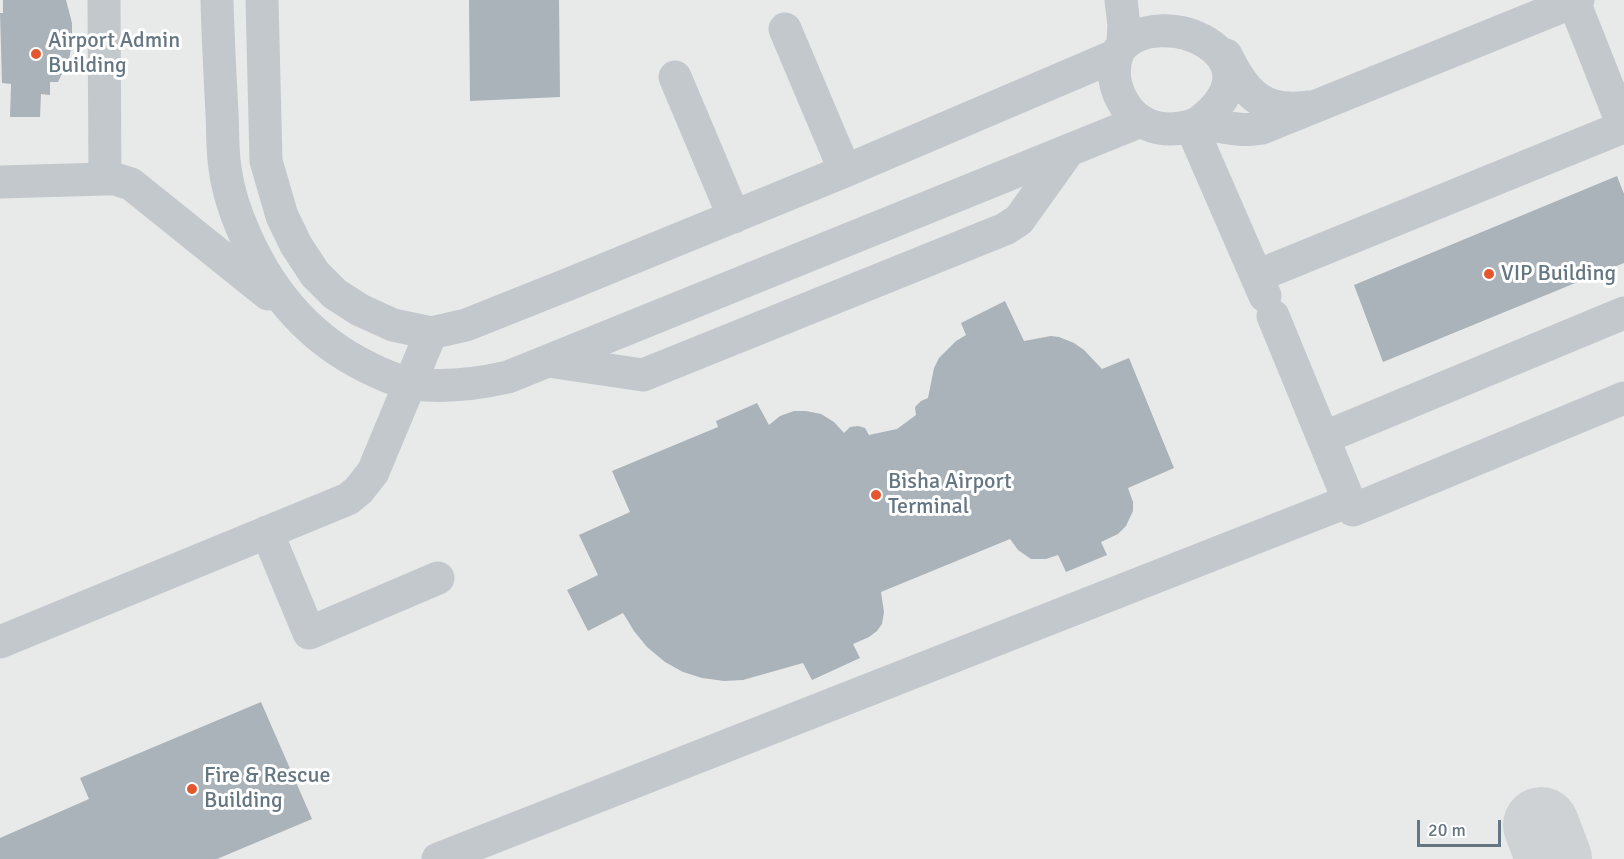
<!DOCTYPE html>
<html>
<head>
<meta charset="utf-8">
<style>
  body { margin:0 }
  #map { position:relative; width:1624px; height:859px; overflow:hidden; background:#fafaf8; font-family:Signika,sans-serif }
  canvas { display:block }
  .scale { position:absolute; left:1417px; top:820px; width:84px; height:27px; box-sizing:border-box; border:3px solid #657683; border-top:0; padding-left:8px; font-size:18px; line-height:21px; white-space:nowrap; color:#657683; -webkit-text-stroke:4px #fff; paint-order:stroke }
</style>
</head>
<body>
<div id="map">
<canvas width="1624" height="859"></canvas>
<div class="scale">20 m</div>
</div>
<script>
const ctx = document.querySelector('canvas').getContext('2d');
ctx.lineJoin = 'round';
function paint(path, color) {
  ctx.fillStyle = color;
  ctx.fill(path, 'evenodd');
}
function strokePath(path, color, width, dash) {
  ctx.strokeStyle = color;
  ctx.lineWidth = width;
  ctx.lineCap = dash ? 'butt' : 'round';
  ctx.setLineDash(dash || []);
  ctx.stroke(path);
}
function drawText(font, color, halo, rows, align = 'center') {
  ctx.font = font + ' Signika,sans-serif';
  ctx.lineWidth = 6;
  ctx.setLineDash([]);
  ctx.textBaseline = 'middle';
  ctx.strokeStyle = halo;
  ctx.fillStyle = color;
  for (const [text, x, y, turn = 0] of rows) {
    ctx.save();
    ctx.translate(x, y);
    ctx.rotate((+turn || 0) * Math.PI / 180);
    ctx.textAlign = isNaN(turn) ? turn : align;
    if (halo) ctx.strokeText(text, 0, 0);
    ctx.fillText(text, 0, 0);
    ctx.restore();
  }
}
const built = new Path2D(`
  M 0,0 L 1624,0 L 1624,859 L 0,859 Z`);
const taxiway = new Path2D(`
  M 1541,825 L 1554,859`);
const building = new Path2D(`
  M 3,0 L 66,0 L 72,23 L 72,44 L 69,59 L 58,82 L 50,82 L 50,95 L 41,94 L 40,117 L 10,117 L 11,84 L 2,83 L 0,13 L 3,13 Z
  M 469,0 L 559,0 L 560,97 L 470,101 Z
  M 1617,176 L 1624,194 L 1624,263 L 1383,362 L 1354,285 Z
  M 1005,301 L 1024,341 L 1051,336 L 1059,337 L 1074,343 L 1084,350 L 1102,369 L 1129,358 L 1174,468 L 1128,488 L 1133,502 L 1133,511 L 1126,526 L 1118,534 L 1101,542 L 1107,555 L 1066,572 L 1058,555 L 1046,559 L 1031,559 L 1018,550 L 1010,539 L 881,592 L 884,612 L 882,624 L 877,631 L 869,637 L 853,644 L 860,658 L 812,680 L 803,663 L 743,680 L 724,681 L 702,678 L 683,672 L 665,662 L 647,647 L 634,631 L 623,613 L 588,631 L 567,590 L 598,575 L 579,535 L 630,512 L 612,471 L 718,427 L 716,421 L 757,403 L 769,425 L 780,416 L 794,411 L 806,411 L 821,414 L 834,422 L 844,433 L 850,427 L 858,426 L 865,428 L 869,435 L 897,429 L 916,415 L 915,407 L 921,401 L 928,398 L 934,368 L 939,358 L 956,341 L 966,335 L 961,323 Z
  M 261,702 L 312,819 L 217,859 L 0,859 L 0,838 L 89,799 L 80,778 Z`);
const minor = new Path2D(`
  M 104,0 L 105,179
  M 217,0 C 218,38 220,76 222,113 C 223,131 222,150 225,168 C 228,192 236,215 246,237 C 272,295 310,339 367,367 C 381,374 398,382 414,384 C 446,388 477,384 508,377 L 1141,121
  M 262,0 L 266,161 L 282,216 L 296,245 L 315,274 L 335,294 L 360,310 L 393,325 L 431,333 L 466,325 L 569,284 L 845,171 L 1117,55
  M 1121,0 L 1124,25 L 1123,41
  M 1574,2 L 1624,128
  M 785,29 L 845,171
  M 1226,55 C 1244,92 1262,114 1308,107
  M 675,77 L 734,217
  M 1198,123 C 1288,56 1157,0 1119,50 C 1105,81 1125,122 1159,128 C 1170,130 1180,129 1191,126 C 1193,125 1196,123 1199,123 C 1204,122 1212,125 1217,126 C 1233,129 1246,131 1262,128 L 1578,0
  M 1191,126 L 1265,296
  M 0,182 L 105,179 L 115,179 L 131,184 L 268,294
  M 1257,276 L 1623,127
  M 548,361 L 643,375 L 1005,229 L 1019,220 L 1069,150
  M 1323,438 L 1624,313
  M 1349,501 L 1353,510 L 1624,398
  M 267,532 L 309,633 L 438,578
  M 0,642 L 348,499 L 359,490 L 373,472 L 431,333
  M 438,859 L 1349,501 L 1273,316`);
const markers = [
  [36,54,6,"#e4572e"],
  [1489,274,6,"#e4572e"],
  [876,495,6,"#e4572e"],
  [192,789,6,"#e4572e"]
];
const poiNames = [
  ["Airport Admin",48,41],
  ["Building",48,66],
  ["VIP Building",1501,274],
  ["Bisha Airport",888,482],
  ["Terminal",888,507],
  ["Fire & Rescue",204,776],
  ["Building",204,801]
];
paint(built, '#e8e9e9');
strokePath(taxiway, '#ced2d4', 76);
paint(building, '#aab3b9');
strokePath(minor, '#c3c8cc', 33);
for (const [x, y, r, color] of markers) {
  const dot = new Path2D();
  dot.arc(x, y, r, 0, 2 * Math.PI);
  ctx.fillStyle = color;
  ctx.fill(dot);
  strokePath(dot, '#fff', 2);
}
drawText('22px', '#657683', '#fff', poiNames, 'left');
</script>
</body>
</html>
